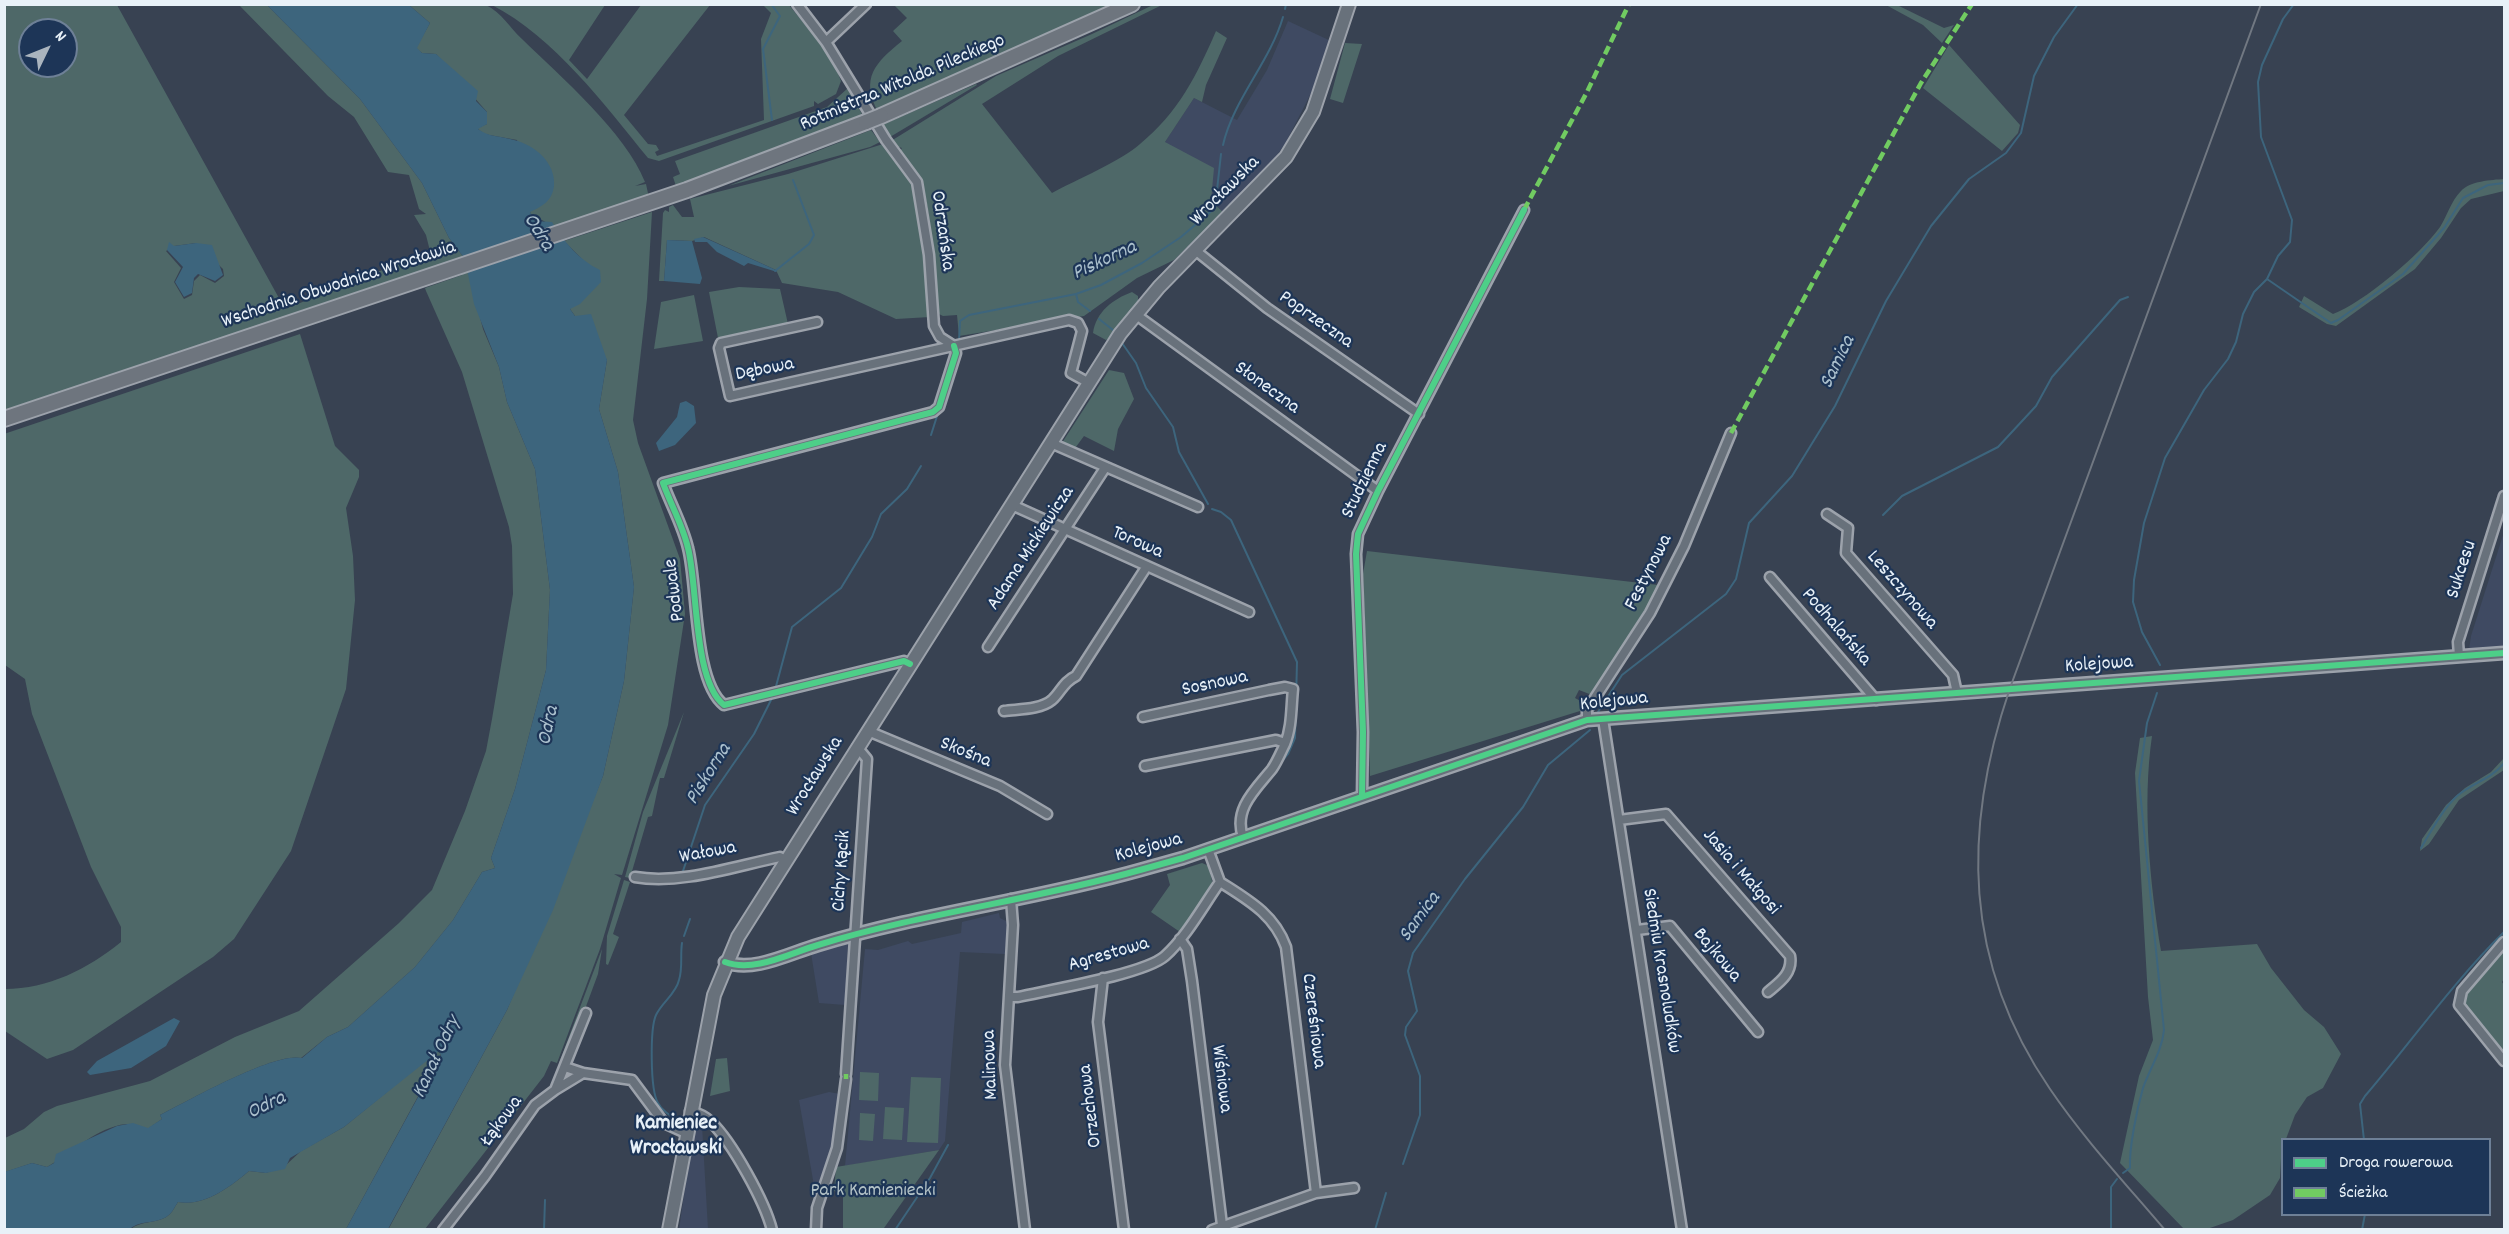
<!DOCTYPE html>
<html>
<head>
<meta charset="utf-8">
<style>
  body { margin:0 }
  #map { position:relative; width:2509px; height:1234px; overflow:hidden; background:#384252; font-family:Dekko,sans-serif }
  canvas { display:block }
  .frame { position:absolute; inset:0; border:6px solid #e8f1f8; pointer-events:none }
  .legend { position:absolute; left:2281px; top:1138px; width:210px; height:78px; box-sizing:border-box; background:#1d3557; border:2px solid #6e8097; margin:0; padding:8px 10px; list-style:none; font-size:18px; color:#e8f1f8 }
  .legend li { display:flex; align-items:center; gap:12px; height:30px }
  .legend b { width:30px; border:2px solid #6e8097 }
  .north { position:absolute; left:18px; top:18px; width:60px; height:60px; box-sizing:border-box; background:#1d3557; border:2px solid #6e8097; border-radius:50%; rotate:47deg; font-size:16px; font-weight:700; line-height:24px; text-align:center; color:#e8f1f8 }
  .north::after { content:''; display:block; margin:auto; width:21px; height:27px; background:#aab4be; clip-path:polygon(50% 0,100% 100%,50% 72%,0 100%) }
</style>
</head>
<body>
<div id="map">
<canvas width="2509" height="1234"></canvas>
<div class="frame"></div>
<ul class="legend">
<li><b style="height:8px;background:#4dcf88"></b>Droga rowerowa</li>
<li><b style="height:8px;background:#71cb61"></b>Ścieżka</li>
</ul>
<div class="north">N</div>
</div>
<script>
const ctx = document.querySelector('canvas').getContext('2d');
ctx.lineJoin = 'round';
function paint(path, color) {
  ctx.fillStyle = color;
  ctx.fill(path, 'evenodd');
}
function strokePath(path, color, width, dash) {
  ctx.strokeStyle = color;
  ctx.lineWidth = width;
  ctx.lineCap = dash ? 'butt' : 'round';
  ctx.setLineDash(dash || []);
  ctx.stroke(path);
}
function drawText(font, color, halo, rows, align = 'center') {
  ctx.font = font + ' Dekko,sans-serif';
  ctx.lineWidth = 4.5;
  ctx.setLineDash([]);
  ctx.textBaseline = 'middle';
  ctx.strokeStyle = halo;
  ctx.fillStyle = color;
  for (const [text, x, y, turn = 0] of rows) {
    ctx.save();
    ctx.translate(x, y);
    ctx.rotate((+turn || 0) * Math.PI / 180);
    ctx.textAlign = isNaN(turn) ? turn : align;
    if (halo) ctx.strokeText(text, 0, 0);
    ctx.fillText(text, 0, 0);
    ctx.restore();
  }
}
const built = new Path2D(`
  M 1288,21 L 1333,42 L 1324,68 L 1285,144 L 1273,161 L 1223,212 L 1211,201 L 1165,142 L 1194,98 L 1237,120 L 1267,70 Z
  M 2504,532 L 2504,647 L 2469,650 L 2471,636 Z
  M 999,913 L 1000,918 L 1008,922 L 1005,954 L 960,952 L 945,1141 L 939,1150 L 845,1166 L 865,949 L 878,950 L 908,941 L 912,944 L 961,933 L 962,922 Z
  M 848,944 L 845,1005 L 819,1003 L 811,953 Z
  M 829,1092 L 840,1094 L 832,1157 L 816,1197 L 799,1100 Z
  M 702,1125 L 708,1229 L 679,1230 L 692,1136 L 696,1126 Z`);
const green = new Path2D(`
  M 4,5 L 117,5 L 285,309 L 430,251 L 426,235 L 414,215 L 426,214 L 419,209 L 409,175 L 388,172 L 354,117 L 328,96 L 239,5 L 267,5 L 360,99 L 422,183 L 449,238 L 465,259 L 483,329 L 499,367 L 507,402 L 535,469 L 550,590 L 546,670 L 515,789 L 491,858 L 495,868 L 482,872 L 453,920 L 415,967 L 348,1027 L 327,1037 L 301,1058 C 274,1052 188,1101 160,1115 L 162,1119 L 149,1128 C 141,1129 135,1123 126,1124 C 97,1127 71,1153 47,1167 L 32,1163 L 5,1172 L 5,1138 L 24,1129 L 44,1112 L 57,1106 L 150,1081 L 235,1037 L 299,1011 L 399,923 L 432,890 L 465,811 L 486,751 L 492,719 L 513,594 L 512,546 L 509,527 L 462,372 L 426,291 L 425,288 L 462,275 L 457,262 L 5,414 ZM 30,30 L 66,30 L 66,66 L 30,66 ZM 196,243 L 223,269 L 224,276 L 215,283 L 200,275 L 194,281 L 192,295 L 184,299 L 174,282 L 181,268 L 166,251 L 174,246 Z
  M 409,5 L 486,5 C 502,13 509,27 522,39 C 560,76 626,133 645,182 L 635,186 L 646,184 L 649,198 L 556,228 L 542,220 L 535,221 L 530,212 L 517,140 L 484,134 L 477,128 L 487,124 L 487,112 L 436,54 L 422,53 L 416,48 L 430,23 Z
  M 492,5 L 605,5 L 569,60 L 587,79 L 641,5 L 710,5 L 624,115 L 648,144 L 656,145 L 659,150 L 655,152 L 657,156 L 764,120 L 761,39 L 771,13 L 763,5 L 789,5 L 832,58 L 841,81 L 836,94 L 818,104 L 814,101 L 814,106 L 659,161 L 648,158 C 605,105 554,37 492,5 Z
  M 894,5 L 1124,5 L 878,112 C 860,78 875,63 902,41 L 893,31 L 907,18 Z
  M 1153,5 L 1162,5 L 1058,56 L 982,104 L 1052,193 C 1076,180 1121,161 1140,144 C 1178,113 1197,75 1216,31 L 1227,38 L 1206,85 L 1202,102 L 1194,98 L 1165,142 L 1214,168 L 1211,201 L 1223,212 L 1174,260 L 1137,278 L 1084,316 L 959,336 L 957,315 L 943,316 L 935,312 C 934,279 933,206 919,178 C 914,169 905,161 899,152 L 902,148 L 899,147 L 897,150 L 891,141 L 996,76 L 1092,34 Z
  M 1886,5 L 1897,5 L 1944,28 L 1954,25 L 1942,43 L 1923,25 Z
  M 1345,43 L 1362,44 L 1343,103 L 1330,99 Z
  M 1949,45 L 2020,125 L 2018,133 L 2002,151 L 1923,88 Z
  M 977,85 L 890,137 L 882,125 L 976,84 Z
  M 848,88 L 864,118 L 677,189 L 673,177 L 680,174 L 675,161 L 827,107 Z
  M 871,130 L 880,142 L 870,147 L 728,186 Z
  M 883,144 L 914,180 L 925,236 L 930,317 L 896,319 L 838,292 L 782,283 L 776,270 L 704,237 L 692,241 L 667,240 L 664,281 L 659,281 L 663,213 L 665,210 L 669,212 L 669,207 L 673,205 L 682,217 L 694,217 L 690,199 L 788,174 Z
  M 2504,179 L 2504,191 L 2471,199 L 2461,208 L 2441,238 L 2415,269 L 2336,326 L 2327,324 L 2299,307 L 2304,296 L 2333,314 C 2363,303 2421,254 2440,227 C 2447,216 2451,201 2461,191 C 2470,181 2491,180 2504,179 Z
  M 652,212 L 647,299 L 633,420 L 638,443 L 680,559 L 685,614 L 668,725 L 622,875 L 614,874 L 621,878 L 600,949 L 557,1063 L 551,1061 L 544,1076 L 425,1229 L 388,1230 L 507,1010 L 603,776 L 624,681 L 634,587 L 618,472 L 599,409 L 607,360 L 570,309 L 587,264 L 564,241 Z
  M 739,287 L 780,289 L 788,324 L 734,339 L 718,338 L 709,292 Z
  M 1132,292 L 1138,296 L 1138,301 L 1111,337 L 1106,340 L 1093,333 C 1096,312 1113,299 1132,292 Z
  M 694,295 L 703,341 L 654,349 L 661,302 Z
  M 300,334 L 335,446 L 359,470 L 359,477 L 346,508 L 353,556 L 355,600 L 346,689 L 291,851 L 234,939 L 213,957 L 73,1050 L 47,1059 L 5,1031 L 5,989 C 48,989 88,969 121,942 L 121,927 L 91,867 L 32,714 L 25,679 L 5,665 L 4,434 Z
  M 1109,370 L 1124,373 L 1134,399 L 1118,429 L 1114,451 L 1084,436 L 1073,451 L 1060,446 Z
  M 1367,551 L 1658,585 L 1648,608 L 1592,695 L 1579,690 L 1575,698 L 1586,704 L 1580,711 L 1370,776 L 1363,574 Z
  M 684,712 L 664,778 L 660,778 L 652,816 L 648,817 L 630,878 L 625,877 L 643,812 Z
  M 2152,736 C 2142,805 2150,883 2161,951 L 2257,944 L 2271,968 L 2304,1010 L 2324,1027 L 2341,1054 L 2323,1088 L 2307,1097 L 2295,1115 L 2286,1139 L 2282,1140 L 2280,1178 L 2270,1195 L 2233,1220 L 2207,1229 L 2184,1229 L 2120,1163 L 2139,1076 L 2153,1040 L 2148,997 L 2135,773 L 2140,738 Z
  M 2504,758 L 2504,770 L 2459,800 L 2429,844 L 2420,851 L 2422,839 L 2446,805 L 2465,788 L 2491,772 Z
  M 1202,863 L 1209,866 L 1213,886 L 1180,932 L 1151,912 L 1170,885 L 1167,874 Z
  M 624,880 L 630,882 L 613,934 L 619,937 L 608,965 L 606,964 L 607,936 Z
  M 2504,947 L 2504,979 L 2502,982 L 2504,985 L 2504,1053 L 2464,1004 L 2464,992 Z
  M 602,949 L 598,974 L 564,1066 L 559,1063 Z
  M 437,1051 L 441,1054 L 346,1229 L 130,1230 C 141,1219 159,1225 170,1214 C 173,1211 175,1206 178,1202 C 204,1207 230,1187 249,1171 L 266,1173 L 285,1166 L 301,1151 L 344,1127 Z
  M 727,1058 L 730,1091 L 710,1096 L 716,1059 Z
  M 860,1072 L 879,1073 L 878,1101 L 859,1100 Z
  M 911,1077 L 941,1078 L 938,1143 L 907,1142 Z
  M 885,1107 L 904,1108 L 902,1140 L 883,1139 Z
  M 860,1113 L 875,1114 L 873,1141 L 859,1140 Z
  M 939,1150 L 884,1228 L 843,1229 L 843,1194 L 834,1191 L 836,1167 Z`);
const water = new Path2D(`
  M 267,5 L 409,5 L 430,23 L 417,48 L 422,53 L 436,54 L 478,91 L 476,101 L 487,112 L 487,124 L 478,129 C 488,137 501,136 514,140 C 535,145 556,163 554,186 C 552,201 543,206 530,212 L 535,221 L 552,222 C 564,242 579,260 600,270 L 601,282 L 580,304 L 570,309 L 575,316 L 591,314 L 607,360 L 599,409 L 618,472 L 634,587 L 624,681 L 603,776 L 553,910 L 507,1010 L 388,1229 L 346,1229 L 441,1055 L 439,1051 L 344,1127 L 290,1158 L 285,1169 L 266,1173 L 249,1171 C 230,1187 204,1207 178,1202 C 175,1206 173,1211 170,1214 C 159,1225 141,1219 130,1229 L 5,1229 L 4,1172 L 32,1163 L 47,1167 L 54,1163 L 56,1154 L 117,1126 L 133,1123 L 148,1128 L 162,1119 L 160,1115 C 188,1101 273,1052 302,1058 L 327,1037 L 348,1027 L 415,967 L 453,920 L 482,872 L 495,868 L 491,858 L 515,789 L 546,670 L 550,590 L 535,469 L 507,402 L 499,367 L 474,304 L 465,259 L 449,238 L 422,183 L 360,99 Z
  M 703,237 L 776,270 L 777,272 L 748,263 L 744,266 L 717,252 L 707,242 L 695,242 L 694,239 Z
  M 667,240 L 692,241 L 702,278 L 700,284 L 664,281 Z
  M 169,242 L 174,246 L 196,243 L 212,245 L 223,275 L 215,281 L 198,274 L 194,278 L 192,293 L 184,297 L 175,282 L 183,267 L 167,250 Z
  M 686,401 L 694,406 L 696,423 L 675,445 L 659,451 L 656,443 L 677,417 L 680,403 Z
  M 174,1018 L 180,1021 L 166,1046 L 131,1068 L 90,1075 L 87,1072 L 97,1061 Z`);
const stream = new Path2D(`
  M 771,4 L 780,16 L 763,49 L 772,120
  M 1285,9 L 1286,4
  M 1223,145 C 1233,100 1270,62 1283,17
  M 775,271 L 809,244 L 814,235 L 793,180
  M 2267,279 L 2331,323 L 2338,320 L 2403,274 L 2444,228 L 2463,198 L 2488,185 L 2504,183
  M 1076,294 L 1078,302 L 1090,311
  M 1099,319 L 1113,330
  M 959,341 L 960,321 L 969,315 L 1076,294 L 1101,285 L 1142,263 L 1181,237 L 1215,208 L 1221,154
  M 1122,343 L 1136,363 L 1146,388 L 1173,427 L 1179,452 L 1208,504
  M 931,435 L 938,413
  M 1212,509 L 1221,512 L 1231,520 L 1297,662 L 1295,738 L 1288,754 L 1264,784
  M 1883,515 L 1902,496 L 1998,447 L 2036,406 L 2052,377 L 2120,300 L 2128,297
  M 2160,665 L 2142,632 L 2133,602 L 2134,580 L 2144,523 L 2165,458 L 2204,390 L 2228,359 L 2236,342 L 2243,314 L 2254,292 L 2267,279 L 2278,256 L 2290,242 L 2292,220 L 2261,137 L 2258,82 L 2262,65 L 2283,19 L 2294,4
  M 775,690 L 792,627 L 841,588 L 872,537 L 881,514 L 907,489 L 921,466
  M 1598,712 L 1622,675 L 1726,594 L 1736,579 L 1749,523 L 1792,476 L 1835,406 L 1886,301 L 1931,226 L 1969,179 L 2006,153 L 2021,133 L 2034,76 L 2054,37 L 2078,4
  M 2421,848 C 2432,830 2442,810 2457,796 C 2472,783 2492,779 2504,763
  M 683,871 L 705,805 L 754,734 L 772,698
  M 684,936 L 690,919
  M 679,1121 C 671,1116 662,1111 658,1103 C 650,1090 650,1028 656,1015 C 662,1002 676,994 679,980 C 683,968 680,956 682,943
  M 2364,1140 L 2360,1104 L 2365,1096 C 2412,1041 2453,982 2504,932
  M 1403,1164 L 1420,1115 L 1420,1076 L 1405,1035 L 1406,1027 L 1417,1011 L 1408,971 L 1413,953 L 1465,879 L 1523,807 L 1548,765 L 1590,730
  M 2123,1173 L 2130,1168 C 2129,1147 2137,1109 2143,1088 C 2150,1068 2162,1051 2164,1030 L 2139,781 L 2147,723 L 2157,693
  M 544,1230 L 545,1200
  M 895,1230 L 930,1178 L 948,1145
  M 1375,1230 L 1386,1193
  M 2111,1230 L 2111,1187 L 2117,1179
  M 2362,1230 L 2365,1214`);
const minor = new Path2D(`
  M 797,4 L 826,42 L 886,140 L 917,182 L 929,255 L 934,326 L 940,337 L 954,346
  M 826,42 L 866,4
  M 1195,250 L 1267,308 L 1419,414
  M 1135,314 L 1378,491
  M 817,322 L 721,343 L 719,348 L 730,396 L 1069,320 L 1078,323 L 1082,331 L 1071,373 L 1089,383
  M 1051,443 L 1198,507
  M 1012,505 L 1249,612
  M 1827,514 L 1848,528 L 1846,553 L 1953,675 L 1957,693
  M 1770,577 L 1876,700
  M 988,647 L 1105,468
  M 2459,656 L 2458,642 L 2504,496
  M 910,664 L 904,661 L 724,705 C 693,681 698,586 688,548 C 683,526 671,505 663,483 L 933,412 L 939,407 L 956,353 L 954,346
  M 1004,711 C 1018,709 1040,710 1052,700 C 1061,692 1063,682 1076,676 L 1147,566
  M 1143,717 L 1269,690 L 1285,687 L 1293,689 C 1291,708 1292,727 1285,744 C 1281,752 1277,762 1272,769 C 1256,789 1233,809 1243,837
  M 1603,719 L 1682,1230
  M 1587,720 L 1587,710 L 1650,613 L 1684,546 L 1731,433
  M 868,731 L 1000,786 L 1047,814
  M 1145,766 L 1276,740 L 1285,743
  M 1362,796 L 1363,732 L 1356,554 L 1358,534 L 1378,491 L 1524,210
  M 1619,820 L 1666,814 L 1790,956 C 1793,973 1780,982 1768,992
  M 635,877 C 681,885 735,866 780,857 L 786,861
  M 1220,882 C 1248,900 1274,914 1286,947 L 1316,1193
  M 1011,899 L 1013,925 L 1005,1065 L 1025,1230
  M 1637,930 L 1670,926 L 1758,1032
  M 1180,939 L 1187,949 L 1192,981 L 1222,1225
  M 2504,942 L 2462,991 L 2459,1005 L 2504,1061
  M 1103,978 L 1098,1022 L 1124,1230
  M 1009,997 L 1018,997 C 1049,990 1145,974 1165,956 C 1187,936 1203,906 1220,882 L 1208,849
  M 565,1067 L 583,1073 L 632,1080 L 664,1123 L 686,1133
  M 846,1074 L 867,759 L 857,747
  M 555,1090 L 583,1073
  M 690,1111 C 698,1113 705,1116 711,1122 C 732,1142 765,1202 772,1230
  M 443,1230 L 485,1176 L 535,1105 L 555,1090 L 586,1013
  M 816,1230 L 817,1208 L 837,1148 L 846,1079
  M 1212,1230 L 1316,1193 L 1354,1188`);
const tertiary = new Path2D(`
  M 725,962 C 754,973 790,953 818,945 C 923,913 1034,900 1140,870 L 1183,858 L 1587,720 L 2504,653`);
const secondary = new Path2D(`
  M 669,1230 L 714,995 L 738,937 L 1120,334 L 1159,287 L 1286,157 L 1313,112 L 1349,4`);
const primary = new Path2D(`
  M 881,116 L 1132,4
  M 4,419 L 687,190 L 866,122`);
const rail = new Path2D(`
  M 2165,1230 C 2126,1184 2084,1139 2050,1089 C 1963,962 1962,829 2010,688 L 2261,4`);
const primaryBridge = new Path2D(`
  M 866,122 L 881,116`);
const quiet = new Path2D(`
  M 1524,210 L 1587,92 L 1629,4
  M 1731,433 L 1921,83 L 1972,4
  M 846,1079 L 846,1074`);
const cycleway = new Path2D(`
  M 910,664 L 904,661 L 724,705 C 693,681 698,586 688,548 C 683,526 671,505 663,483 L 933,412 L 939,407 L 956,353 L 954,346
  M 1362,796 L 1363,732 L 1356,554 L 1358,534 L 1378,491 L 1524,210
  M 725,962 C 754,973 790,953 818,945 C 923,913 1034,900 1140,870 L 1183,858 L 1587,720 L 2504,653`);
const streetNames = [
  ["Rotmistrza Witolda Pileckiego",903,84,-23],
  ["Wrocławska",1226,192,-45],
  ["Odrzańska",941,231,82],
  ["Wschodnia Obwodnica Wrocławia",339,286,-18],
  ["Poprzeczna",1315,321,35],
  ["Dębowa",765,371,-11],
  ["Słoneczna",1266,389,36],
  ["Studzienna",1366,481,-64],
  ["Torowa",1137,544,24],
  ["Adama Mickiewicza",1032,549,-57],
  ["Sukcesu",2463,570,-72],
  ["Festynowa",1650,573,-63],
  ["Podwale",676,590,-97],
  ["Leszczynowa",1901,591,49],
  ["Podhalańska",1835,628,49],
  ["Kolejowa",2099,666,-4],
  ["Sosnowa",1215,685,-12],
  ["Kolejowa",1614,703,-6],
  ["Skośna",965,754,22],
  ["Wrocławska",816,777,-58],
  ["Kolejowa",1149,849,-15],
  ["Wałowa",708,854,-10],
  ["Cichy Kącik",843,871,-86],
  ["Jasia i Małgosi",1740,873,49],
  ["Agrestowa",1109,956,-16],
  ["Bajkowa",1716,956,50],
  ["Siedmiu Krasnoludków",1660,971,81],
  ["Czereśniowa",1312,1021,83],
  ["Malinowa",992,1065,-92],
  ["Wiśniowa",1220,1079,83],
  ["Orzechowa",1092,1106,-97],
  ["Łąkowa",503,1122,-54]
];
const parkNames = [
  ["Park Kamieniecki",873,1192]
];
const waterNames = [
  ["Odra",537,233,58],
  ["Piskorna",1105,262,-25],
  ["Samica",1839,363,-64],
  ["Odra",550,726,-78],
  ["Piskorna",710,775,-58],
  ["Samica",1421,918,-54],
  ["Kanał Odry",438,1058,-65],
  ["Odra",267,1107,-26]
];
const quarterNames = [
  ["Kamieniec",676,1125],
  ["Wrocławski",676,1150]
];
paint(built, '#3f4a62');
paint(green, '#4e6868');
paint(water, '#3d657d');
strokePath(stream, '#3d657d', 2);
strokePath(minor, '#9ca2ab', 13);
strokePath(tertiary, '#9ca2ab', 15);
strokePath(secondary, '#9ca2ab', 16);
strokePath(primary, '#9ca2ab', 18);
strokePath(minor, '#68717b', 8);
strokePath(tertiary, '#68717b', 10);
strokePath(secondary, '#68717b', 12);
strokePath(primary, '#6e757e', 14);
strokePath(rail, '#717882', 2);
strokePath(primaryBridge, '#9ca2ab', 18, []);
strokePath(primaryBridge, '#6e757e', 14);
strokePath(quiet, '#71cb61', 4.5, [9, 4.5]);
strokePath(cycleway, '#4dcf88', 6);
drawText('20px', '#e8f1f8', '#1d3557', streetNames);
drawText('20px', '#b4c3c7', '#1d3557', parkNames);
drawText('italic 21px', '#acc1ce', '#1d3557', waterNames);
drawText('bold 22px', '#e8f1f8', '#1d3557', quarterNames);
</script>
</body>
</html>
